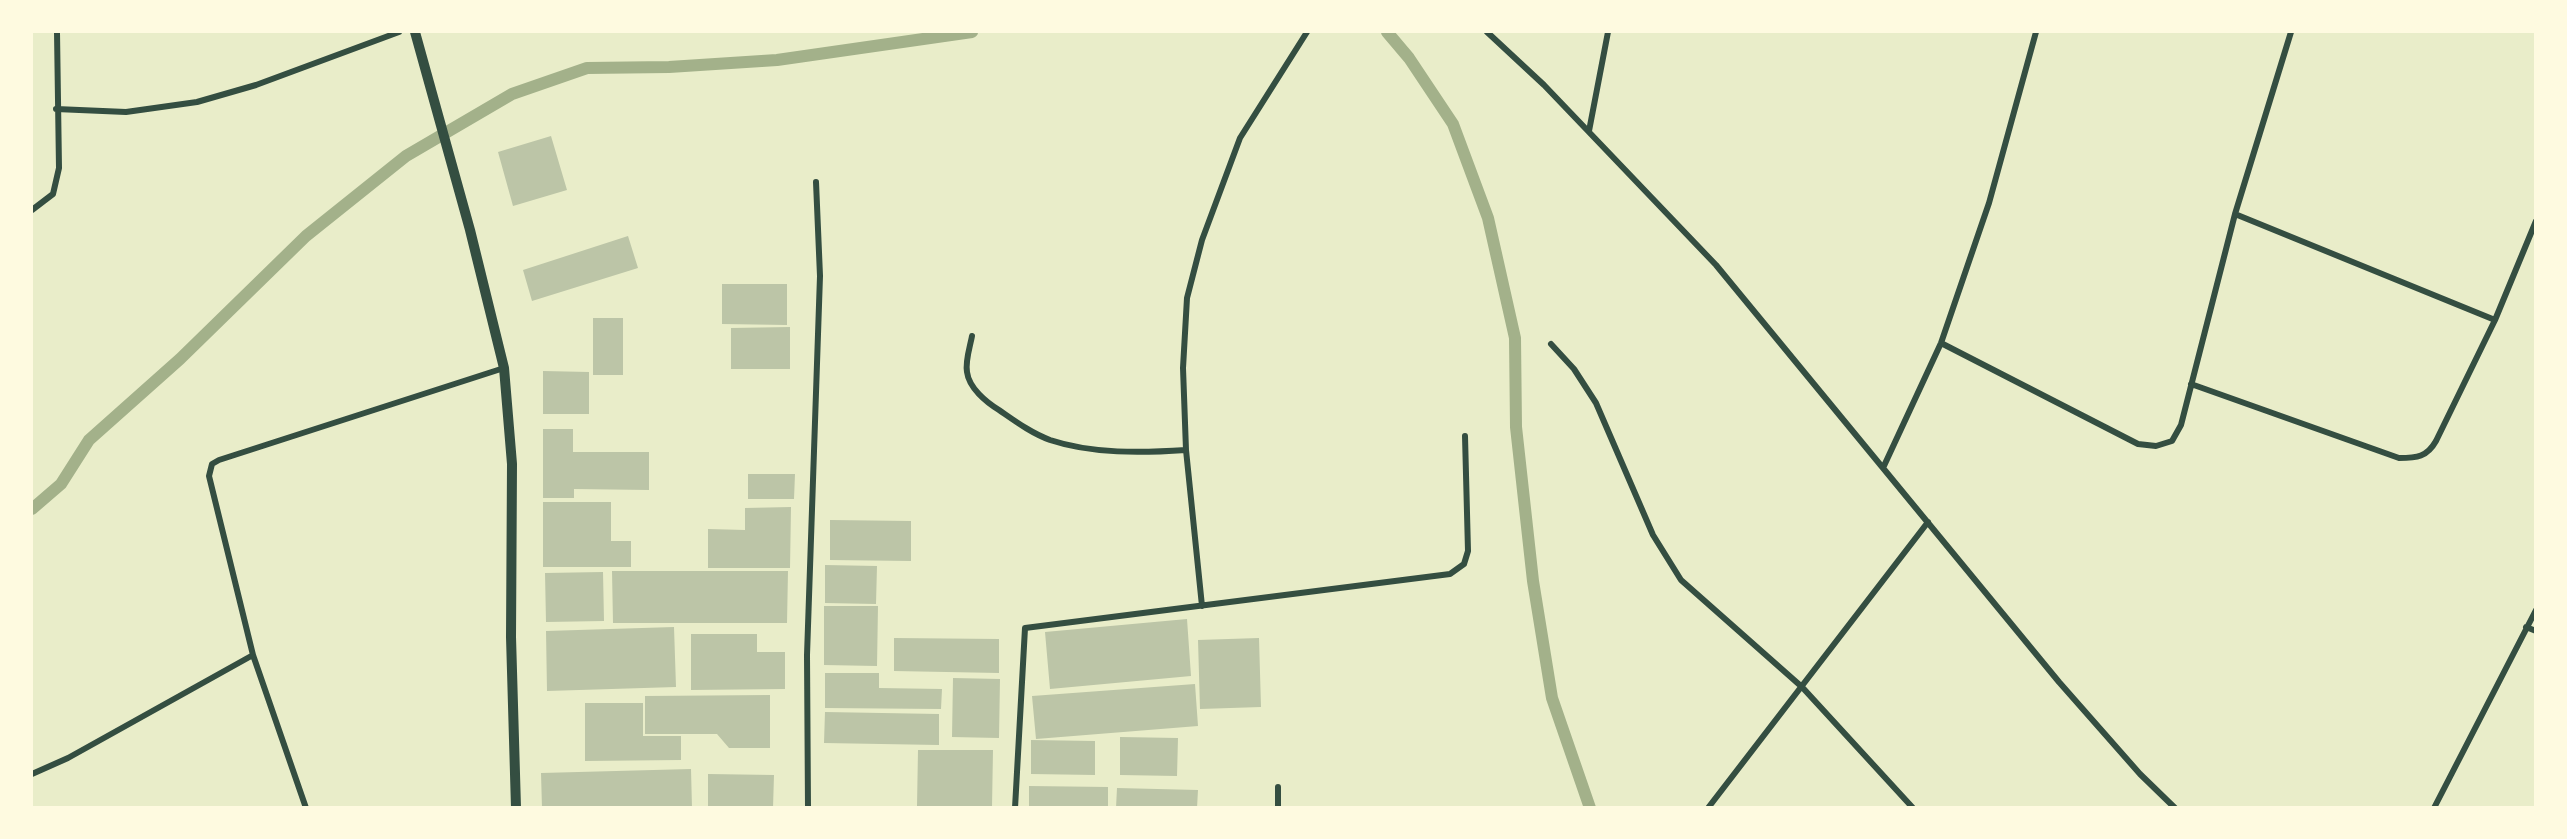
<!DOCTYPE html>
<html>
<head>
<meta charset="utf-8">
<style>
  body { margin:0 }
  #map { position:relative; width:2567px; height:839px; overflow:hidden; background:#e9edc9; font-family:Lato,sans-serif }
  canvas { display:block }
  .frame { position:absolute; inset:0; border:33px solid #fefae0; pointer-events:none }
</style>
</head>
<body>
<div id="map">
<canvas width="2567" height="839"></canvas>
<div class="frame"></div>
</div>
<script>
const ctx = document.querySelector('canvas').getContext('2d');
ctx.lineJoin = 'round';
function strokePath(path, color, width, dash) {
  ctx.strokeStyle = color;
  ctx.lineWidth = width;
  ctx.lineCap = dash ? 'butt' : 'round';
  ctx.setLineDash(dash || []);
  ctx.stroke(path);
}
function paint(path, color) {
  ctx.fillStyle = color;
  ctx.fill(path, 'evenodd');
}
const stream = new Path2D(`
  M 1387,32 L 1409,58 L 1453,124 L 1488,218 L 1515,338 L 1516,427 L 1533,581 L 1552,698 L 1590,808
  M 32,509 L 61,484 L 89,440 L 180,359 L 306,236 L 406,156 L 512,94 L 587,68 L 669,67 L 777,60 L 972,32`);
const building = new Path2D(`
  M 551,136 L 567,190 L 513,206 L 498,152 Z
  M 628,236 L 638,268 L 532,301 L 523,270 Z
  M 722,284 L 787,284 L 787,325 L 722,324 Z
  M 593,318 L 623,318 L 623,375 L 593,375 Z
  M 790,327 L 790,369 L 731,369 L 731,328 Z
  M 543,371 L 589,372 L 589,414 L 543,414 Z
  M 543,429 L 573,429 L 573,452 L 649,452 L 649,490 L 574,489 L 574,498 L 543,498 Z
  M 748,474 L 795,474 L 794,499 L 748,499 Z
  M 543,502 L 611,502 L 611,541 L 631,541 L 631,567 L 543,567 Z
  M 791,507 L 790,568 L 708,568 L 708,529 L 745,530 L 745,508 Z
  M 830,520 L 911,521 L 911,561 L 830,560 Z
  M 825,565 L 877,566 L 876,604 L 825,603 Z
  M 612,571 L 788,571 L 787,623 L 613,623 Z
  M 603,572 L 604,621 L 546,622 L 545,573 Z
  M 824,606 L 878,606 L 877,666 L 824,665 Z
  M 1187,619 L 1191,676 L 1050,689 L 1045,632 Z
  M 674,627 L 676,687 L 547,691 L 546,631 Z
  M 691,634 L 757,634 L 757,652 L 785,652 L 785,689 L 691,690 Z
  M 894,638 L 999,639 L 999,673 L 894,671 Z
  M 1259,638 L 1261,707 L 1200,709 L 1198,640 Z
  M 825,673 L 879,673 L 879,688 L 942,689 L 941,709 L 825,708 Z
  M 953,678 L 1000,679 L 999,738 L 952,737 Z
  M 1195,684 L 1198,726 L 1036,739 L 1032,696 Z
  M 770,695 L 770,748 L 729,748 L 717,734 L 645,734 L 645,696 Z
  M 585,703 L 643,703 L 643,736 L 681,736 L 681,760 L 585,761 Z
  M 825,712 L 939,714 L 939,745 L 824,743 Z
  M 1120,737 L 1178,738 L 1177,776 L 1120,775 Z
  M 1031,740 L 1095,741 L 1095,775 L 1031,774 Z
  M 918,750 L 993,750 L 992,807 L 917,806 Z
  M 691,769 L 692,808 L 542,808 L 541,773 Z
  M 708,774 L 774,775 L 773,808 L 708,808 Z
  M 1029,786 L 1108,787 L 1108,808 L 1029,808 Z
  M 1117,788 L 1198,790 L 1197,808 L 1116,808 Z`);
const minor = new Path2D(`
  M 1487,32 L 1544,85 L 1716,265 L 2059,682 L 2140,774 L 2175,808
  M 56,109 L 126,112 L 197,102 L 256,85 L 399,32
  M 1589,131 L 1608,32
  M 32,210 L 53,194 L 59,168 L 57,32
  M 2235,214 L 2495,320
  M 972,336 C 970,347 965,361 967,372 C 969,388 986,402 999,410 C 1015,421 1031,433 1050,440 C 1092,454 1142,453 1186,450
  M 1941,343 L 2138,444 L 2156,446 L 2172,441 L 2181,425 L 2235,214 L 2291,32
  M 1551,344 L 1574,369 L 1596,403 L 1653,535 L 1681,580 L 1802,687 L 1913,808
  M 2191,384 L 2399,458 C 2417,458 2427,457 2436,441 L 2495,320 L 2536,221
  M 1883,468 L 1941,343 L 1989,203 L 2036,32
  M 1202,606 L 1186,450 L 1183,368 L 1187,298 L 1202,240 L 1240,138 L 1307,32
  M 2526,627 L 2536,631
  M 32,774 L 68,758 L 253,655
  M 1278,787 L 1278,808
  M 306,808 L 253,655 L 209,476 L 212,464 L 219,460 L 504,368
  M 808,808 L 807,655 L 820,276 L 816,182
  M 1015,808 L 1025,628 L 1450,574 L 1464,564 L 1468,551 L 1465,436
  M 1708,808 L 1928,522
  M 2434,808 L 2536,610`);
const tertiary = new Path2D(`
  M 415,32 L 470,230 L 504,368 L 512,464 L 511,637 L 516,808`);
strokePath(stream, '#a3b18a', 12);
paint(building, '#bcc5a7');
strokePath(minor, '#344e41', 6);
strokePath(tertiary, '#344e41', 10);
</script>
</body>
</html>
